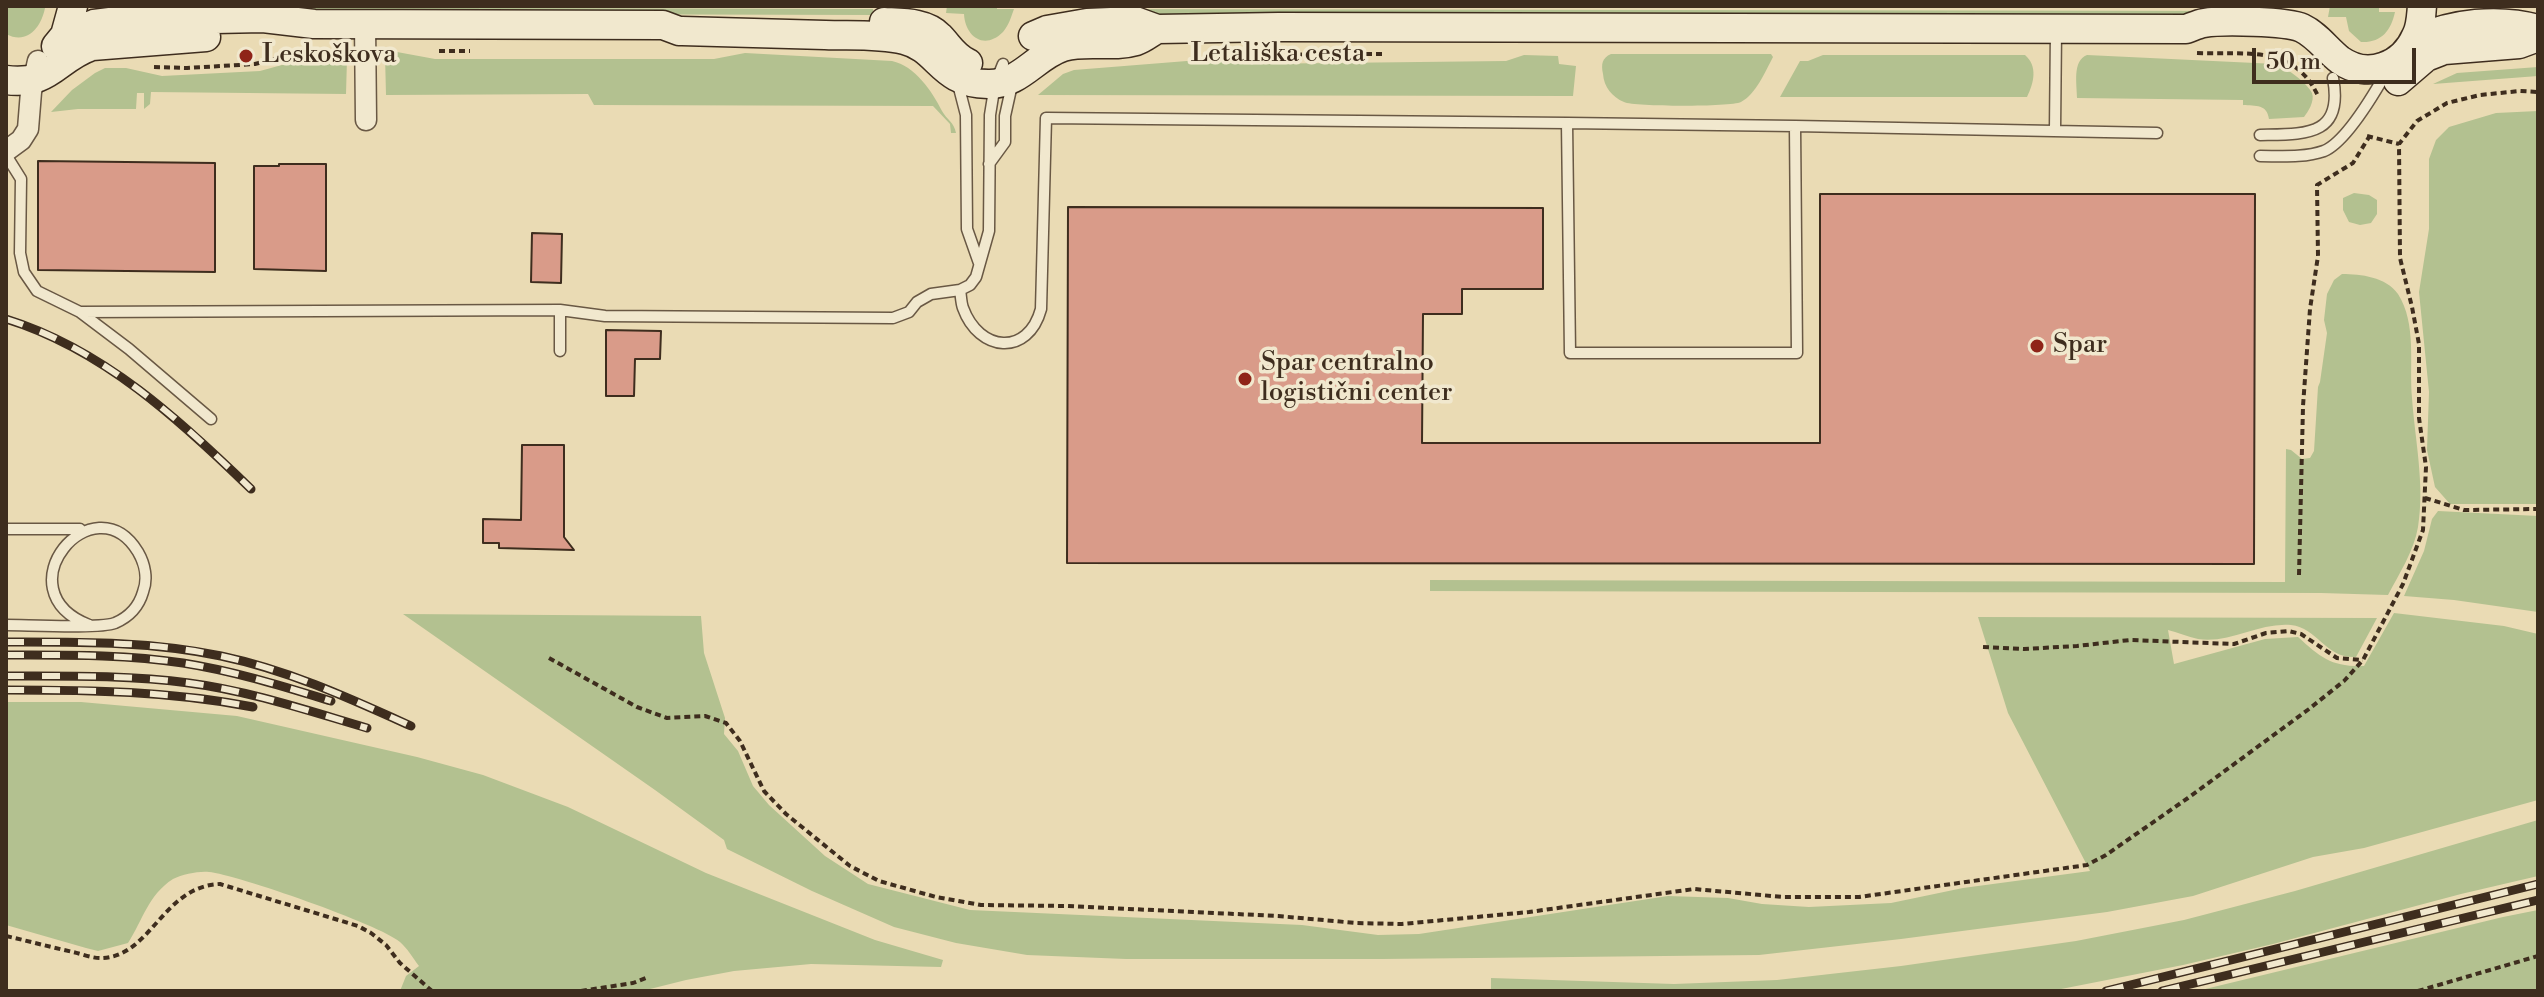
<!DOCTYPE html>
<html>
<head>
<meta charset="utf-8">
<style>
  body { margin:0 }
  #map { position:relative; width:2544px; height:997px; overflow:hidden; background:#eadbb4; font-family:"Libre Bodoni",serif }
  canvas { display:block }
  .frame { position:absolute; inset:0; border:8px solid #3e2d1e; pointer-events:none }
  .scale { position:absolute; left:2252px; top:48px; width:164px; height:36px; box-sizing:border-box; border:4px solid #3e2d1e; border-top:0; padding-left:10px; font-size:24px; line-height:28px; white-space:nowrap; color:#3e2d1e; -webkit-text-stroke:6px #f1e8ce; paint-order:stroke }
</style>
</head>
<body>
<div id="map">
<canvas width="2544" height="997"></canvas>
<div class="frame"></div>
<div class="scale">50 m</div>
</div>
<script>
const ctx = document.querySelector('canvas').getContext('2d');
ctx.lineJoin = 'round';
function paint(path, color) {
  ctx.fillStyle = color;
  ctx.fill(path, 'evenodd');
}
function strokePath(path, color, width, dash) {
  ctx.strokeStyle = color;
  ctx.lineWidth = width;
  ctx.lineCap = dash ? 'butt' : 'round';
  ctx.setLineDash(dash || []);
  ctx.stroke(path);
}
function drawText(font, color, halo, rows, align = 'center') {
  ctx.font = font + ' "Libre Bodoni",serif';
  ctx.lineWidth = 7;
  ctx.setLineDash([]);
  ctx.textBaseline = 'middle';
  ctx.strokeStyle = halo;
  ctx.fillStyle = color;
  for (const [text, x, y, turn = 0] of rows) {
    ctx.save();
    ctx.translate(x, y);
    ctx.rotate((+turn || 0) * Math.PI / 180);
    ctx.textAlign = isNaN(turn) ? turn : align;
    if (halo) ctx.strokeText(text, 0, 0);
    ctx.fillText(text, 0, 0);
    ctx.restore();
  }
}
const green = new Path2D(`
  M 6,6 L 45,8 C 41,28 27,45 6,34 Z
  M 947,6 L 997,6 L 997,9 L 1014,9 C 1011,17 1009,25 1003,32 C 984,51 965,36 964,14 L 946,13 Z
  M 2330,6 L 2379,6 L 2379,12 L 2395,12 C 2391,31 2381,43 2361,42 L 2349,31 L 2346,17 L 2328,17 Z
  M 119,7 L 873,9 L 873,15 L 119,13 Z
  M 1088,9 L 2254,11 L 2254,18 L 1088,15 Z
  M 397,52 L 435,59 L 714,59 L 745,53 L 892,61 C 915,66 932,91 942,111 C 947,120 954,122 956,133 L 951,133 L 950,124 L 933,106 L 594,105 L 588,94 L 386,95 L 385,55 Z
  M 343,53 L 347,59 L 346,94 L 151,92 L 150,104 L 144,109 L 144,93 L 137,93 L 136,109 L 78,109 L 51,112 L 72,90 L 95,73 L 105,68 L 126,68 L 162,76 L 260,71 L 311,57 Z
  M 1611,54 L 1771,54 L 1773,57 C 1765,72 1756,94 1741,102 C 1730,107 1635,107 1624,102 C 1612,97 1604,87 1603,74 C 1601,64 1602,58 1611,54 Z
  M 1524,55 L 1558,56 L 1559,64 L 1576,66 L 1573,96 L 1038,95 L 1063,74 L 1074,70 L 1212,59 L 1246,64 L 1506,61 Z
  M 1823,55 L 2025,55 C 2038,66 2034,83 2027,97 L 1780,97 L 1800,61 L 1808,61 Z
  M 2087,55 L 2276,64 C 2287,68 2307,83 2312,93 C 2315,101 2308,112 2304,117 L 2269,119 C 2267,104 2256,106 2243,105 L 2243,100 L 2077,98 C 2077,84 2072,61 2087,55 Z
  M 2538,67 L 2538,76 L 2433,84 L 2457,73 Z
  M 2538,111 L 2538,504 L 2450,504 L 2435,487 L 2427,450 L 2429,392 L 2419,292 L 2429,229 L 2429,159 L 2436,140 L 2449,127 L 2496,113 Z
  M 2354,193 L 2369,195 L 2377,200 L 2377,214 L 2371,223 L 2360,225 L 2349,222 L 2343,210 L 2343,198 Z
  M 2342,274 C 2361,274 2386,277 2398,294 C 2417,324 2409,364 2412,398 C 2415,440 2425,485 2418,527 C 2414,551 2399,574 2388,595 L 2321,593 L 1430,591 L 1430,580 L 2285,582 L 2286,449 L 2291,450 L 2302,459 L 2310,458 L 2314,451 L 2318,387 L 2320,382 L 2327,333 L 2324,320 L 2327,294 L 2334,280 Z
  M 2438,511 L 2538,516 L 2538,612 L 2454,600 L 2404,596 L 2424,551 L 2432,519 Z
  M 2394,613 L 2504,626 L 2538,634 L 2538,800 L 2364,848 L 2313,857 L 2193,896 L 2107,912 L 1901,939 L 1759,955 L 1382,959 L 1126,959 L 1027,955 L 956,943 L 894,927 L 812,891 L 727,849 L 724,840 L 655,790 L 403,614 L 701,616 L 704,653 L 725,718 L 724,734 L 738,751 L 753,786 L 769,805 L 825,856 L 868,884 L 970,910 L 1302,925 L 1378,935 L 1419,934 L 1668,896 L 1728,898 L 1762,904 L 1809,907 L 1891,903 L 1963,888 L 2090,871 L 2008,713 L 1978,617 L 2377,618 L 2356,657 C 2326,659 2318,628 2291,625 C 2260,622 2229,644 2198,639 C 2188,637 2177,632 2168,630 L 2174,664 L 2265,639 L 2298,637 C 2321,658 2332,667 2364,666 Z
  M 6,702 L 81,702 L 237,716 L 417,757 L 483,775 L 568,807 L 706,873 L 875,940 L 943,960 L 941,967 L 811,964 L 734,971 L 686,980 L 642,991 L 400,991 L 406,976 L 419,966 C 413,958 407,948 400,942 C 381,925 235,874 209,872 C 199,871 183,874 173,879 C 148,895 143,920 128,943 L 98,951 L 86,948 L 6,925 Z
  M 2538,820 L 2538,876 L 2461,894 L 2273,944 L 2183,965 L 2051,991 L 1491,991 L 1491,978 L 1674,984 L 1777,980 L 1901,966 L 2076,941 L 2184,920 L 2295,891 Z
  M 2538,910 L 2538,991 L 2197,991 L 2503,917 Z`);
const building = new Path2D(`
  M 38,161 L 215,163 L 215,272 L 38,270 Z
  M 279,164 L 326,164 L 326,271 L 254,269 L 254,166 L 279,166 Z
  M 1820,194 L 2255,194 L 2254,564 L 1067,563 L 1068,207 L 1543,208 L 1543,289 L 1462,289 L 1462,314 L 1423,314 L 1422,443 L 1820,443 Z
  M 532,233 L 562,234 L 561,283 L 531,282 Z
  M 606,330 L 661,331 L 660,359 L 635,359 L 634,396 L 606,396 Z
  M 522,445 L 564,445 L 564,537 L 574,550 L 499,548 L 499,543 L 483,543 L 483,519 L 521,520 Z`);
const path = new Path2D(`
  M 439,51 L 470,51
  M 2197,53 C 2246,55 2294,44 2318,96
  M 1226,55 L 1385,54
  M 245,65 L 246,51
  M 154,67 L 187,68 L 255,64 L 311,49
  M 2367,136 L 2399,144
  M 2425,498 L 2464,510 L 2538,509
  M 2299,575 L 2303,406 L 2310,309 L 2318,256 L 2317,185 L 2353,163 L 2369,137
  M 1983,647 L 2024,649 L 2077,646 L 2130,640 L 2234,644 L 2266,633 L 2288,631 L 2301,634 L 2337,658 L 2363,660
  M 549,658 L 637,707 L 667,718 L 705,716 L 726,723 L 740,741 L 764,791 L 786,814 L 850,866 L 879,881 L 936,897 L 981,905 L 1067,906 L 1278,916 L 1356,923 L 1402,924 L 1529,912 L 1694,889 L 1783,897 L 1859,897 L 2087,865 L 2106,855 L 2188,798 L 2309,709 L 2344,681 L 2363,660 L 2403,584 L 2423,530 L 2426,467 L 2419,418 L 2419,344 L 2412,307 L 2400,258 L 2399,144 L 2417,121 L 2447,103 L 2480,95 L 2520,91 L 2538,92
  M 6,936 C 28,941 50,947 73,952 C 82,954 94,959 103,958 C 152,955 163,886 220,884 L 358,926 L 371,933 L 386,945 L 400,963 L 432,991
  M 581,991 L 633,983 L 646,978
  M 2418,991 L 2538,956`);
const lane = new Path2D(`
  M 958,84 L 966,115 L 967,229 L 979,263
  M 1567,123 L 1795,126
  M 2055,130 L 2056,30
  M 2260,135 C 2305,134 2344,137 2333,78
  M 6,155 L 21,179 L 20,253 L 24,272 L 37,291 L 80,312 L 129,349 L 211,419
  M 2260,156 C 2281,156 2304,158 2324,151 C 2346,142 2374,94 2386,73
  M 989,164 L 1005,142 L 1005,116 L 1011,89 L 1015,82
  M 960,290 C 961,295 961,303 963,308 C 979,352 1028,357 1041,309 L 1046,118 L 1567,123 L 1570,353 L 1797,353 L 1795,126 L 2157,133
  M 80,312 L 560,310 L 605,316 L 893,318 L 909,312 L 917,302 L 931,294 L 960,290 L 970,285 L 976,277 L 989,231 L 990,115 L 995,84 L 1003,64
  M 560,351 L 560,310
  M 6,529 L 80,529
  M 6,625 C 28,625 99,629 115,623 C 129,617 139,606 143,592 C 148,579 145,564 138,552 C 94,480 0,590 89,625`);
const street = new Path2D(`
  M 365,24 L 366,120
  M 6,151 L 21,140 L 28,129 L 31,92 L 38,61`);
const secondary = new Path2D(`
  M 884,22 C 902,23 926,22 939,36 C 949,46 954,57 968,63
  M 65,35 L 94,24 L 118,21 L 263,18 L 314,24 L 663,25 L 679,31 C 728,32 777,34 825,35 C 851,36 879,34 904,40 C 940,49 939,83 988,84 C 1020,85 1035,56 1063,47 C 1086,40 1112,48 1136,41 C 1143,39 1150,33 1157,29
  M 1033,36 L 1047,30 L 1087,23 L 1135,21 L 1157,29 L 1279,27 L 2186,29 C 2192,27 2198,24 2204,23 C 2221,20 2287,21 2302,28 C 2317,35 2327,50 2340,60 C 2368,80 2403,66 2416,36 C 2421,27 2421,16 2422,6
  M 2415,40 C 2453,23 2498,18 2538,29
  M 56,46 L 65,35 L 73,6
  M 6,80 C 51,86 56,58 92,46 L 206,37
  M 2398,81 L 2426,57 L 2444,50 L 2519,44 L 2538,37`);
const rail = new Path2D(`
  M 6,319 C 103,349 180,420 251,489
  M 6,642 C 78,642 150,641 221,656 C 288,670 349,698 411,726
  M 6,655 C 65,655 124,654 183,663 C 234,671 282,686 331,701
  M 6,676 C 67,676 129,675 189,683 C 250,691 309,711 367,728
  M 6,690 C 90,690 171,691 253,707
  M 2106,991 L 2538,884
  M 2162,991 L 2538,900`);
const markers = [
  [246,56,8,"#8f2418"],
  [2037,346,8,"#8f2418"],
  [1245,379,8,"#8f2418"]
];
const streetNames = [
  ["Letališka cesta",1278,55]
];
const poiNames = [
  ["Leskoškova",262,56],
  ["Spar",2053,346],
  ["Spar centralno",1261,364],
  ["logistični center",1261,394]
];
paint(green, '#b3c190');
paint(building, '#d99b89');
strokePath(building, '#3e2d1e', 2);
strokePath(lane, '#695844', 13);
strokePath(street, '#695844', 23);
strokePath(secondary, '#3e2d1e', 31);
strokePath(path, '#3e2d1e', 4, [6, 4]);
strokePath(lane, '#f1e8ce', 10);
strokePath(street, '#f1e8ce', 20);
strokePath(secondary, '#f1e8ce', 28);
strokePath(rail, '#3e2d1e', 9);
strokePath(rail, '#f1e8ce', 6, [18]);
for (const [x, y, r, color] of markers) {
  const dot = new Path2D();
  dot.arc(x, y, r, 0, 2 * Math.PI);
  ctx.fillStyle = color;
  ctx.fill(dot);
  strokePath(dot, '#f1e8ce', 3);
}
drawText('26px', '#3e2d1e', '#f1e8ce', streetNames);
drawText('26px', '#3e2d1e', '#f1e8ce', poiNames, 'left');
</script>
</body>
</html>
